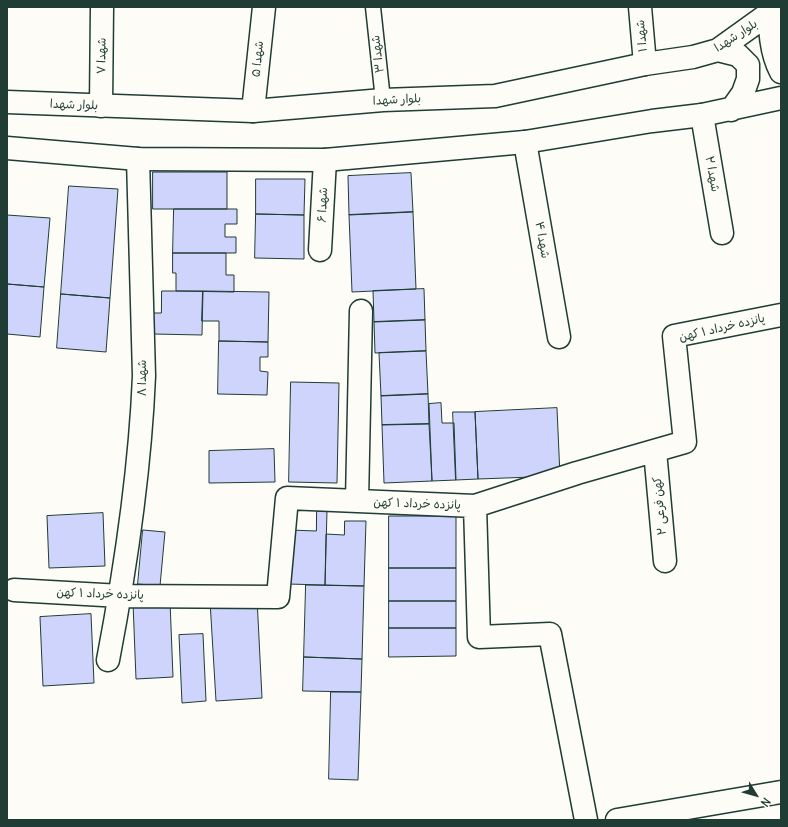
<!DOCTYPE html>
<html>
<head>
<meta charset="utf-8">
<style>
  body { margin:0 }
  #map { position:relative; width:788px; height:827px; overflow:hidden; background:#fdfcf7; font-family:Delius,sans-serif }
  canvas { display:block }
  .frame { position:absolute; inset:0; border:8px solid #1f3d34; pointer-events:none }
  .north { position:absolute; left:736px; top:775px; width:40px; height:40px; -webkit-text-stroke:3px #fdfcf7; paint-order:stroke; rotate:127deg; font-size:11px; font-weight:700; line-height:16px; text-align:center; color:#1f3d34 }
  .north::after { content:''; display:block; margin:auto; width:14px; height:18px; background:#1f3d34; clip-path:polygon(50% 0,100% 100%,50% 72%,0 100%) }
</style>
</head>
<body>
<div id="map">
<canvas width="788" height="827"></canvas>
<div class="frame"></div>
<div class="north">N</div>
</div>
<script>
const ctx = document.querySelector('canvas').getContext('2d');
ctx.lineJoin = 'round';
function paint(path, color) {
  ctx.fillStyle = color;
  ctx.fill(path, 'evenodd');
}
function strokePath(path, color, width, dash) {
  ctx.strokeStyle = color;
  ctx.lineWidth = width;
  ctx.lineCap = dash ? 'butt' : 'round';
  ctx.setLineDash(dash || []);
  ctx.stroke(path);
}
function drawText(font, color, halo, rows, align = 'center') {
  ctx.font = font + ' Delius,"Playpen Sans Arabic",sans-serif';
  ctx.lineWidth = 3;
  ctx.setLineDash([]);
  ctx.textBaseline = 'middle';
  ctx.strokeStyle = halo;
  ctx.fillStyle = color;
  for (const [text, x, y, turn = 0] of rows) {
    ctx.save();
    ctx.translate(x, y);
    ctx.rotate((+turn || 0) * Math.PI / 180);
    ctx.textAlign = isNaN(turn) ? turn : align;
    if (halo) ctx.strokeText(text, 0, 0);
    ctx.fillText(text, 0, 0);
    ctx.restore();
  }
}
const building = new Path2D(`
  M 153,172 L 227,172 L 227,209 L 153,209 Z
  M 411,173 L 413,212 L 349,215 L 348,176 Z
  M 256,179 L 305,179 L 304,215 L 256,214 Z
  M 69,186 L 118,189 L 110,298 L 61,294 Z
  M 174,209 L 237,209 L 237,224 L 225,224 L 225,237 L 236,237 L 236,253 L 173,253 Z
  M 413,212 L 416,289 L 352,292 L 349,215 Z
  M 256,214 L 304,215 L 304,259 L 255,258 Z
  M 7,215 L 50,218 L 44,287 L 7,284 Z
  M 173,253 L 226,253 L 226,275 L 234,275 L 234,292 L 176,291 L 176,273 L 173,273 Z
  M 7,284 L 44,287 L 40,337 L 7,334 Z
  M 424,289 L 425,320 L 374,322 L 373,291 Z
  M 162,291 L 203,291 L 202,335 L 153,334 L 153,313 L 161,313 Z
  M 203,291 L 269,292 L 268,342 L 219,341 L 219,321 L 202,321 Z
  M 61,294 L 110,298 L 106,352 L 57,348 Z
  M 425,320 L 426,351 L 375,353 L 374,322 Z
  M 219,341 L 268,342 L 268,357 L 260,357 L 260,371 L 268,372 L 267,395 L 218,394 Z
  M 426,351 L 428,394 L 381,396 L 379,353 Z
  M 291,382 L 339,383 L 337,483 L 289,482 Z
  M 428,394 L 429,424 L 382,425 L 381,396 Z
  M 441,403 L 442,423 L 454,423 L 456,480 L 432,481 L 429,404 Z
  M 557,408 L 560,476 L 478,479 L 475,412 Z
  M 453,412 L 475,412 L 478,479 L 456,480 Z
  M 429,424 L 432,481 L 384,483 L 382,425 Z
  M 274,449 L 275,482 L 209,483 L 209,451 Z
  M 317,511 L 327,511 L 325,585 L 288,584 L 290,530 L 316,531 Z
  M 103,513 L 105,566 L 49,568 L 47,516 Z
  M 389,516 L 456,516 L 456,568 L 389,568 Z
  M 345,521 L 366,521 L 364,586 L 325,585 L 326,534 L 344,535 Z
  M 143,530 L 165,532 L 160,586 L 138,584 Z
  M 389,568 L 456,568 L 456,601 L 389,601 Z
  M 306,585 L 364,586 L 362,659 L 304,657 Z
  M 257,598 L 262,698 L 216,701 L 210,601 Z
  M 170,601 L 173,677 L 136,679 L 133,603 Z
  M 389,601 L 456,601 L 456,628 L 389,628 Z
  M 91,614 L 94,683 L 43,686 L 40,617 Z
  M 389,628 L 456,628 L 456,656 L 389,657 Z
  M 203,634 L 206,701 L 182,703 L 179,635 Z
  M 304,657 L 362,659 L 361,692 L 303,691 Z
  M 331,692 L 361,692 L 358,780 L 329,779 Z`);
const service = new Path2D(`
  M 373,7 L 383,100`);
const minor = new Path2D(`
  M 640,7 L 645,64
  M 101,106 L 102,7
  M 253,111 L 264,7
  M 702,115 L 722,233
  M 525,142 L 559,337
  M 320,250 L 325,160
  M 655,451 L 665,561
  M 357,501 L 361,311
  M 475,506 L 479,637 L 550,634 L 586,820
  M 14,590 L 121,596 L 278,597 L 287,498 L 475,506 L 577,473 L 685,442 L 674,336 L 781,315
  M 108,660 C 126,566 140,472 144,376 L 138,159
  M 617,820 L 781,792`);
const secondary = new Path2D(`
  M 773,7 C 767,26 772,55 781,72
  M 718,50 L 738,55 L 748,65 L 748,79 L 743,93 L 731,110
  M 7,102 L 253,111 L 383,100 L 495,96 L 645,64 L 693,57 L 718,50 L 771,12
  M 7,148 L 138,159 L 325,160 L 525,142 L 652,121 L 702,115 L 781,98`);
const streetNames = [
  ["شهدا ۱",642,36,-95],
  ["بلوار شهدا",736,36,-33],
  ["شهدا ۳",378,54,-97],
  ["شهدا ۷",102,56,-89],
  ["شهدا ۵",258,59,-84],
  ["بلوار شهدا",397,100,-3],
  ["بلوار شهدا",74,105,2],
  ["شهدا ۲",712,174,80],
  ["شهدا ۶",323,205,-87],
  ["شهدا ۴",542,240,80],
  ["پانزده خرداد ۱ کهن",722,328,-13],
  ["شهدا ۸",143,378,-90],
  ["پانزده خرداد ۱ کهن",417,504,2],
  ["کهن فرعی ۲",660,506,-95],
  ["پانزده خرداد ۱ کهن",100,594,2]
];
paint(building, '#ced4fc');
strokePath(building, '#1f3d34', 1);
strokePath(service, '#1f3d34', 17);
strokePath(minor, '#1f3d34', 25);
strokePath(secondary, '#1f3d34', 25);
strokePath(service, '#fdfcf7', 14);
strokePath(minor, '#fdfcf7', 22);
strokePath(secondary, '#fdfcf7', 22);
drawText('12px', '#1f3d34', '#fdfcf7', streetNames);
</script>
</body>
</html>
